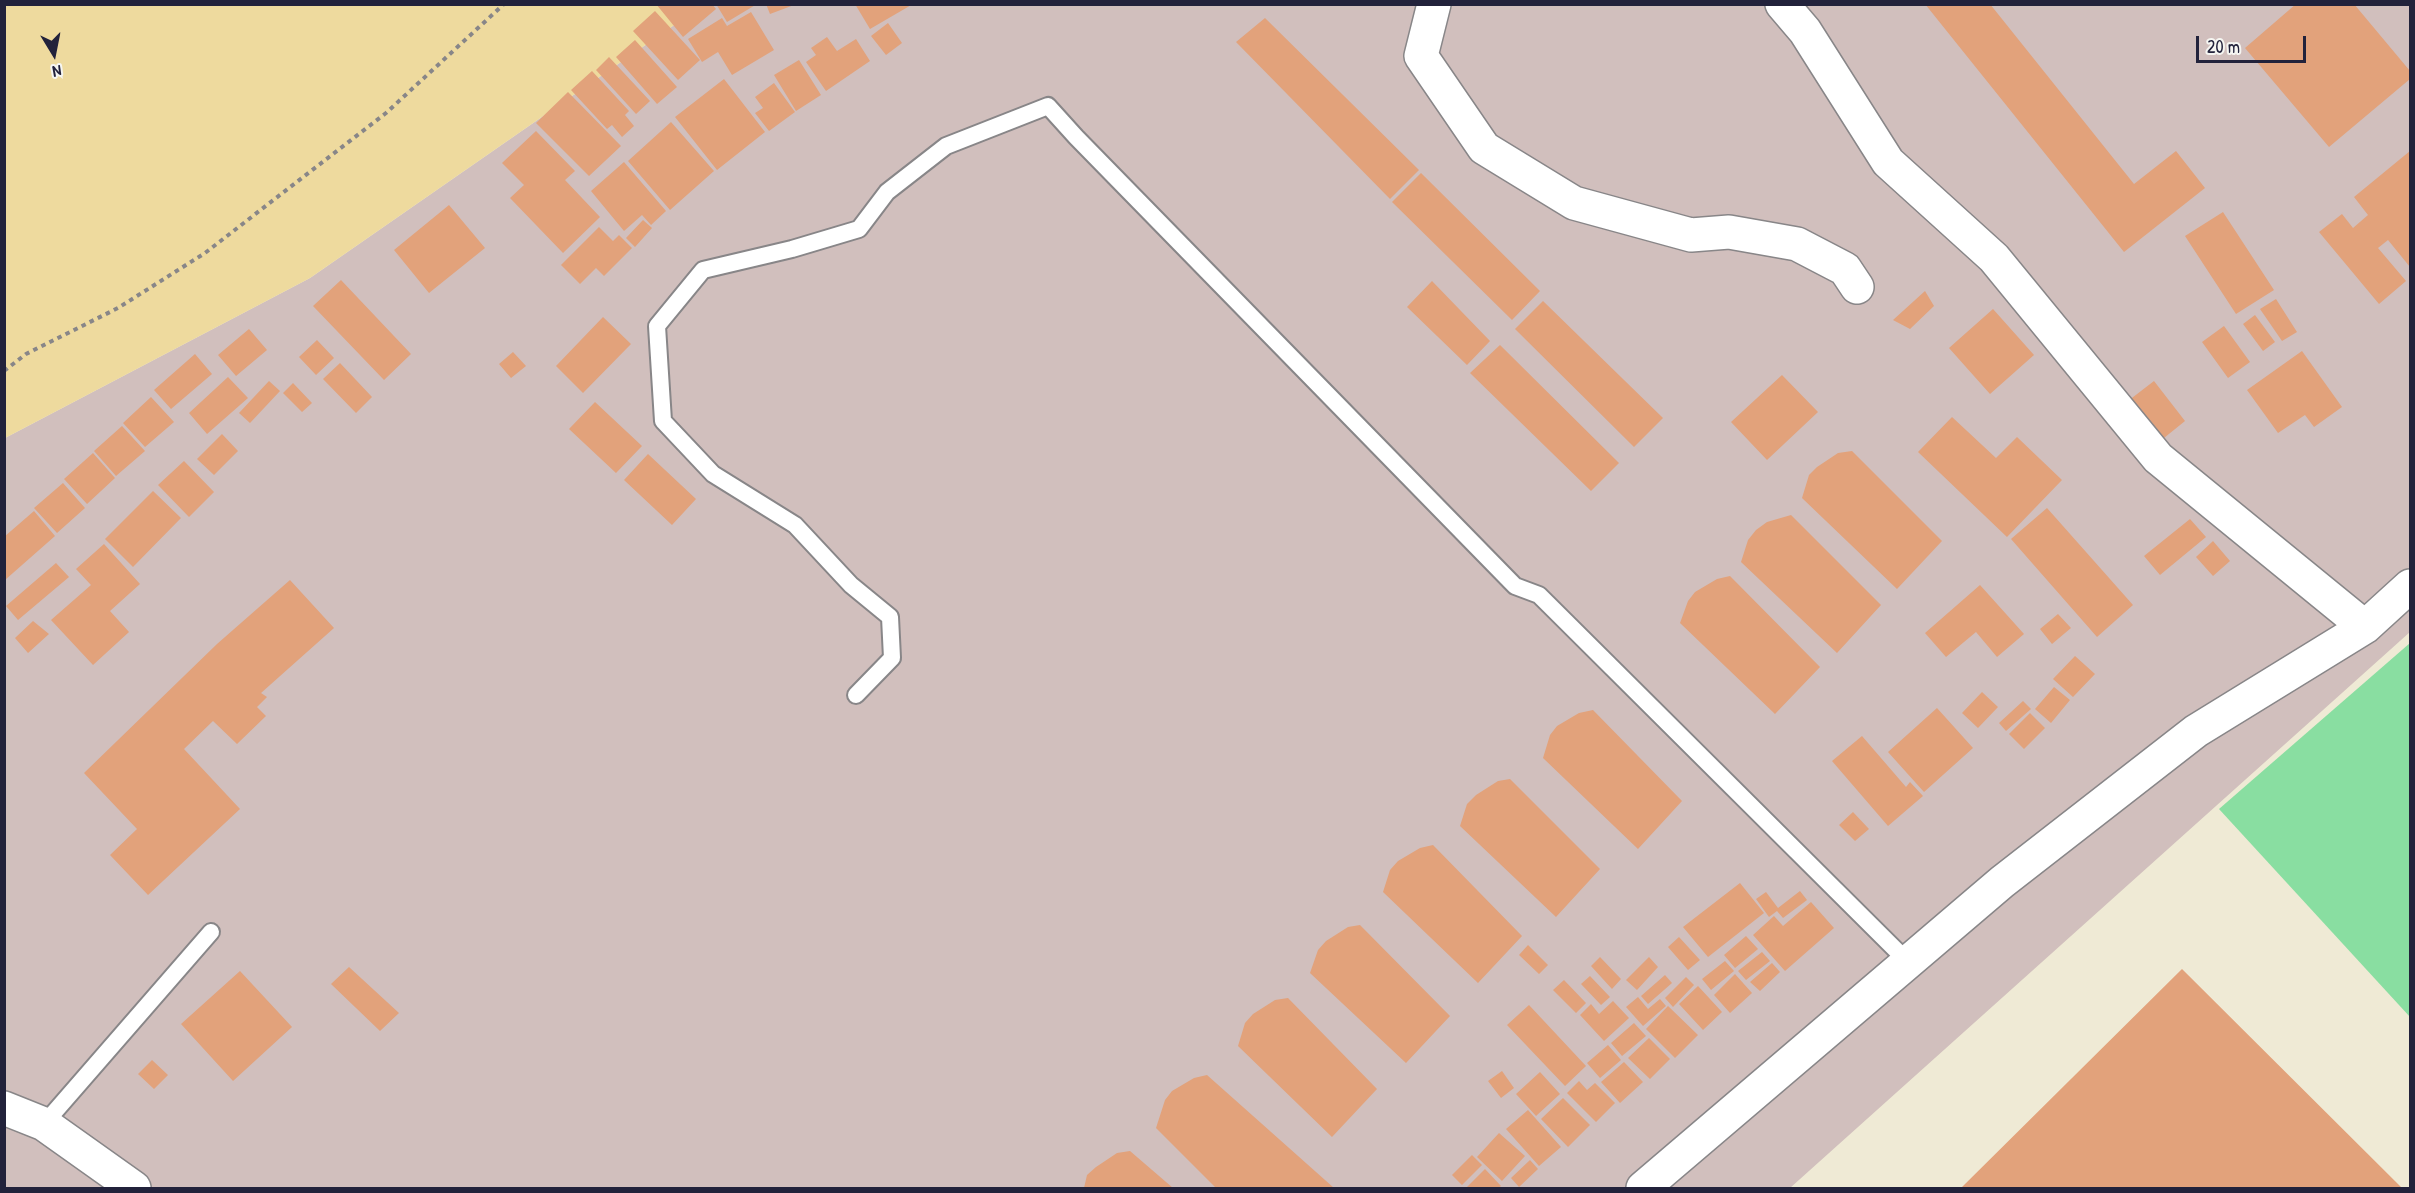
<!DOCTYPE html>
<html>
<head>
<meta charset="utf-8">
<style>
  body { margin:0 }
  #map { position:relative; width:2415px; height:1193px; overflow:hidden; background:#efead5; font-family:"Patrick Hand",sans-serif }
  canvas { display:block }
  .frame { position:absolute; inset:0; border:6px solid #22223b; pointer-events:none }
  .north { position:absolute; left:24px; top:24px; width:60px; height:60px; -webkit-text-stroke:4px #f6f6f2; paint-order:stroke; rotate:170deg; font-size:16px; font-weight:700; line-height:24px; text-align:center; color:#22223b }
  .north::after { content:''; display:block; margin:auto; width:21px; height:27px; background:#22223b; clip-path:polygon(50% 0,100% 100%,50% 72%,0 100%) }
  .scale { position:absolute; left:2196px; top:36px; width:110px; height:27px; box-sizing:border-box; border:3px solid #22223b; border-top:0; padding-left:8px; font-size:18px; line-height:21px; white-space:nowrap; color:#22223b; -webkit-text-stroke:4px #f6f6f2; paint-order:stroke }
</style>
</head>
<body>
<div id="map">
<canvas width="2415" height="1193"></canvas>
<div class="frame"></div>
<div class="north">N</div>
<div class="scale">20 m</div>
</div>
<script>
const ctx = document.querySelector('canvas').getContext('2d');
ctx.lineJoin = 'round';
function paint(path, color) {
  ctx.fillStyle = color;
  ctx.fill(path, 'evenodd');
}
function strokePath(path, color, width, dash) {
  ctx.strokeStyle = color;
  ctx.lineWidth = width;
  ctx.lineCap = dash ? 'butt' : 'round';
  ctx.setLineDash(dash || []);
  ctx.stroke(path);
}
const industrial = new Path2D(`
  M 703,5 L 2410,5 L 2410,632 L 1790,1188 L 5,1188 L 5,438 L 310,278 Z`);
const green = new Path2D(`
  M 2410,643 L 2410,1017 L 2219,809 Z`);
const sand = new Path2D(`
  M 5,5 L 703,5 L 310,278 L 5,438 Z`);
const building = new Path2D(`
  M 656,4 L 712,4 L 716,9 L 683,37 Z
  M 716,4 L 757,4 L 727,22 Z
  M 766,4 L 793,4 L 794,5 L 770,14 Z
  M 855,4 L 913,4 L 870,29 Z
  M 1925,4 L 1990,4 L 2134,184 L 2176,151 L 2205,188 L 2124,252 Z
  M 2296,4 L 2354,4 L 2410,71 L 2410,79 L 2329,147 L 2245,48 Z
  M 655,11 L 700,60 L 678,80 L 633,31 Z
  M 751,12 L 774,50 L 732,75 L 718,52 L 702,62 L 688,39 L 722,18 L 727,26 Z
  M 1265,18 L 1419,170 L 1390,199 L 1236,42 Z
  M 888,23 L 902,43 L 886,55 L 871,36 Z
  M 827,37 L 837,51 L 856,39 L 870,61 L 826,91 L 806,62 L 816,55 L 811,48 Z
  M 635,40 L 677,87 L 657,104 L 616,57 Z
  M 609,57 L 650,101 L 636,114 L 596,70 Z
  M 799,60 L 821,95 L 796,111 L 774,75 Z
  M 592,71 L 629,111 L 625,115 L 634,126 L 622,137 L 612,125 L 607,129 L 571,90 Z
  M 724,79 L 765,132 L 717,170 L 675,117 Z
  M 774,83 L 795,112 L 769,131 L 755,113 L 763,108 L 755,97 Z
  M 568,92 L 621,146 L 589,176 L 536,123 Z
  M 671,122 L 714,171 L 670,210 L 628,161 Z
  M 536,131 L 575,171 L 565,180 L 600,217 L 563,253 L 510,198 L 524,185 L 502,163 Z
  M 2410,151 L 2410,267 L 2388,240 L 2378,248 L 2406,281 L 2379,304 L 2319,232 L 2342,214 L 2353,228 L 2368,215 L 2354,197 Z
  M 624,162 L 666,211 L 651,225 L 642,215 L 624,231 L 591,191 Z
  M 1421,173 L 1540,291 L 1512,320 L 1392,202 Z
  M 449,205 L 485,248 L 429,293 L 394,250 Z
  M 2223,212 L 2274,290 L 2236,314 L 2185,236 Z
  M 643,220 L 652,228 L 635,247 L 626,238 Z
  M 599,227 L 613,241 L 619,235 L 632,248 L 604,276 L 596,268 L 580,284 L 561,265 Z
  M 341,280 L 411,354 L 384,380 L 313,306 Z
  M 1432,281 L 1490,341 L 1467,365 L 1407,307 Z
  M 1925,291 L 1934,306 L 1910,329 L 1893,320 Z
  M 2276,299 L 2297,332 L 2282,341 L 2260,309 Z
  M 1543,301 L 1663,418 L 1634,447 L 1515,329 Z
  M 1993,309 L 2034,355 L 1990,394 L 1949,348 Z
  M 2255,315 L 2275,342 L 2263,351 L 2243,324 Z
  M 603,317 L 631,344 L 583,393 L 556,366 Z
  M 2224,326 L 2250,362 L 2228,378 L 2202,342 Z
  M 249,329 L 267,350 L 236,376 L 218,355 Z
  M 317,340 L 334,358 L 316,375 L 299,357 Z
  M 1500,345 L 1619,463 L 1591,491 L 1470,373 Z
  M 2302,351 L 2342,407 L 2314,427 L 2305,415 L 2278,433 L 2247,390 Z
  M 513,352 L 526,366 L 511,378 L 499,364 Z
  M 195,354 L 212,374 L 171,409 L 154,390 Z
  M 340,363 L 372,397 L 356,413 L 323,379 Z
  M 1782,375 L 1818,412 L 1767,460 L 1731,422 Z
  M 228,377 L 248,398 L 207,434 L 189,413 Z
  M 269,381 L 280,391 L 250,423 L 239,413 Z
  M 2154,381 L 2185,421 L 2159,442 L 2128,401 Z
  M 293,383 L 312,403 L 302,412 L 283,393 Z
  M 151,397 L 174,422 L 145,447 L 123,423 Z
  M 595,402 L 642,446 L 616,473 L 569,429 Z
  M 1952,417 L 1996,458 L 2017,437 L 2062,480 L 2007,537 L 1918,452 Z
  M 122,426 L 145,451 L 116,476 L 94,451 Z
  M 222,434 L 238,451 L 214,475 L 197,459 Z
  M 1852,451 L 1942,541 L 1897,589 L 1802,498 L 1809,475 L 1817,467 L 1838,453 Z
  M 93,453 L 115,478 L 87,504 L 64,479 Z
  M 648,454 L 696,499 L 672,525 L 624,480 Z
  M 184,461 L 214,492 L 189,517 L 158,485 Z
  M 63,483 L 85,508 L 57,533 L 34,508 Z
  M 153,491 L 181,518 L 133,567 L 105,539 Z
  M 2047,508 L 2133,605 L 2097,637 L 2011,539 Z
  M 34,511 L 55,536 L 5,580 L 4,537 Z
  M 1791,515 L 1881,605 L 1837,653 L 1741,562 L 1748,540 L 1756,530 L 1767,522 Z
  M 2190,519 L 2206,537 L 2160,575 L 2144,556 Z
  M 2213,541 L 2230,561 L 2213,576 L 2196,557 Z
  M 104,544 L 140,584 L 110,611 L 129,632 L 93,665 L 51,620 L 91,585 L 76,569 Z
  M 56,563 L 69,577 L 18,620 L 6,606 Z
  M 1730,576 L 1820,667 L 1775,714 L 1680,623 L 1688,601 L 1695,592 L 1717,579 Z
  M 290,580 L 334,628 L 261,693 L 267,697 L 257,707 L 266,716 L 237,744 L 213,721 L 184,749 L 240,809 L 148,895 L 110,855 L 137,829 L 84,773 L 217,644 Z
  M 1980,585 L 2024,634 L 1997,657 L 1976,632 L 1946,657 L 1925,633 Z
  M 2058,614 L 2071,628 L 2052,644 L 2040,629 Z
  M 33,621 L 49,634 L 28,653 L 15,638 Z
  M 2075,656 L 2095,674 L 2073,697 L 2053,679 Z
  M 2054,687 L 2070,700 L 2051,723 L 2035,709 Z
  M 1982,692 L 1998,707 L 1978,728 L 1962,713 Z
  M 2023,701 L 2031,709 L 2006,731 L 1999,723 Z
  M 1937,708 L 1973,748 L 1924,792 L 1888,752 Z
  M 1593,710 L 1682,801 L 1638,849 L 1543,758 L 1550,735 L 1557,726 L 1579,713 Z
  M 2030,713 L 2045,728 L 2024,749 L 2009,734 Z
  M 1862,736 L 1906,787 L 1910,782 L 1923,796 L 1888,826 L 1832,761 Z
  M 1510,779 L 1600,869 L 1556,917 L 1460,826 L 1467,804 L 1476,795 L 1498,781 Z
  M 1853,812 L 1869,829 L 1855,841 L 1839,825 Z
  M 1433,845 L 1522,936 L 1478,983 L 1383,892 L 1390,870 L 1398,861 L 1420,848 Z
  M 1740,883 L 1764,913 L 1708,957 L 1683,927 Z
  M 1800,891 L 1807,900 L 1783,918 L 1777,911 L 1769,917 L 1756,899 L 1766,892 L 1778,908 Z
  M 1811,902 L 1834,928 L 1785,971 L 1753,935 L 1774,916 L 1783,926 Z
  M 1360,925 L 1450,1016 L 1406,1063 L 1310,973 L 1318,950 L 1326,941 L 1348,927 Z
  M 1746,936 L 1758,949 L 1735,968 L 1724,955 Z
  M 1679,937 L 1700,960 L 1688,970 L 1668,947 Z
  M 1528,945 L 1548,965 L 1539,974 L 1519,955 Z
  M 1762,952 L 1770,961 L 1746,980 L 1738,971 Z
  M 1600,957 L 1621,979 L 1612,989 L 1591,966 Z
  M 1649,957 L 1658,967 L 1637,990 L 1626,980 Z
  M 1725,961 L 1734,971 L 1711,990 L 1702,979 Z
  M 1772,963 L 1780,972 L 1760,991 L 1750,982 Z
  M 349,967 L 399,1013 L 380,1031 L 331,984 Z
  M 2182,969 L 2402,1188 L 1964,1188 L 1962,1187 Z
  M 240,971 L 292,1027 L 233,1081 L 181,1024 Z
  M 1735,974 L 1752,993 L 1730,1013 L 1714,995 Z
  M 1665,975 L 1672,983 L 1648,1004 L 1641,996 Z
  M 1590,976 L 1610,997 L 1601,1005 L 1581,984 Z
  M 1686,977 L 1694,985 L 1673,1007 L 1665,998 Z
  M 1564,980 L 1586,1003 L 1576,1013 L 1553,990 Z
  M 1698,986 L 1722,1012 L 1703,1030 L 1679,1004 Z
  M 1638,997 L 1648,1009 L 1660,999 L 1666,1006 L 1643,1026 L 1626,1007 Z
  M 1288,998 L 1377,1089 L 1332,1137 L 1238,1046 L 1245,1023 L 1253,1014 L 1275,1000 Z
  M 1613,1001 L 1629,1018 L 1604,1041 L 1580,1015 L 1591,1004 L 1599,1014 Z
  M 1529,1005 L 1586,1066 L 1565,1086 L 1507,1025 Z
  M 1668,1006 L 1698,1035 L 1675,1058 L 1646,1029 Z
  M 1634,1023 L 1646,1036 L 1622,1056 L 1611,1043 Z
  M 1649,1038 L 1670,1059 L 1650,1079 L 1628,1058 Z
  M 1608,1045 L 1621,1060 L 1600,1078 L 1587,1063 Z
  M 152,1060 L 168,1075 L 154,1089 L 138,1074 Z
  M 1624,1062 L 1643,1082 L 1620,1103 L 1601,1082 Z
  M 1502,1071 L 1514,1088 L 1501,1098 L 1488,1081 Z
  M 1540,1072 L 1560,1094 L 1536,1116 L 1516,1094 Z
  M 1207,1075 L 1334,1188 L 1216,1188 L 1156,1128 L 1165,1100 L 1172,1091 L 1194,1078 Z
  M 1579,1081 L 1587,1090 L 1595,1083 L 1615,1103 L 1596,1122 L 1567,1093 Z
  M 1563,1098 L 1590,1125 L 1568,1147 L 1541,1119 Z
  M 1528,1110 L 1561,1147 L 1539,1166 L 1506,1129 Z
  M 1499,1133 L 1525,1156 L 1502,1181 L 1477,1157 Z
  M 1130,1151 L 1173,1188 L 1084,1188 L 1087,1175 L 1096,1167 L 1117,1153 Z
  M 1472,1155 L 1482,1165 L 1462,1185 L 1452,1175 Z
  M 1530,1160 L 1538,1169 L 1519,1187 L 1511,1178 Z
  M 1485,1169 L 1501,1186 L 1498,1188 L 1468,1188 L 1467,1187 Z`);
const path = new Path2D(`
  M 4,371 L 26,354 L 118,308 L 205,253 L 386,113 L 504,4`);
const service = new Path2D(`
  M 856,695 L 892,658 L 890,617 L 851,585 L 795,525 L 713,474 L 663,421 L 657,326 L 703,270 L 792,249 L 859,229 L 887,192 L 946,146 L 1048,106 L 1076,137 L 1515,586 L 1539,595 L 1908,962
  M 44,1124 L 211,932`);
const minor = new Path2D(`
  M 1434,4 L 1421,56 L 1484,148 L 1574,203 L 1691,235 L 1729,232 L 1797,244 L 1845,269 L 1857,287
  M 1782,4 L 1805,31 L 1888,162 L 1994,258 L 2158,458 L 2365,627
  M 4,1108 L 44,1124 L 134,1188
  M 1643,1188 L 2002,882 L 2196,731 L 2365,627 L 2410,586`);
paint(industrial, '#d1bfbd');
paint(green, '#89dea1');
paint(sand, '#eeda9e');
paint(building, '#e2a27b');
strokePath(service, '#888688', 20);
strokePath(minor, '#888688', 36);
strokePath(path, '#888688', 4, [4.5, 4.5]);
strokePath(service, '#fff', 16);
strokePath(minor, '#fff', 33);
</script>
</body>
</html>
